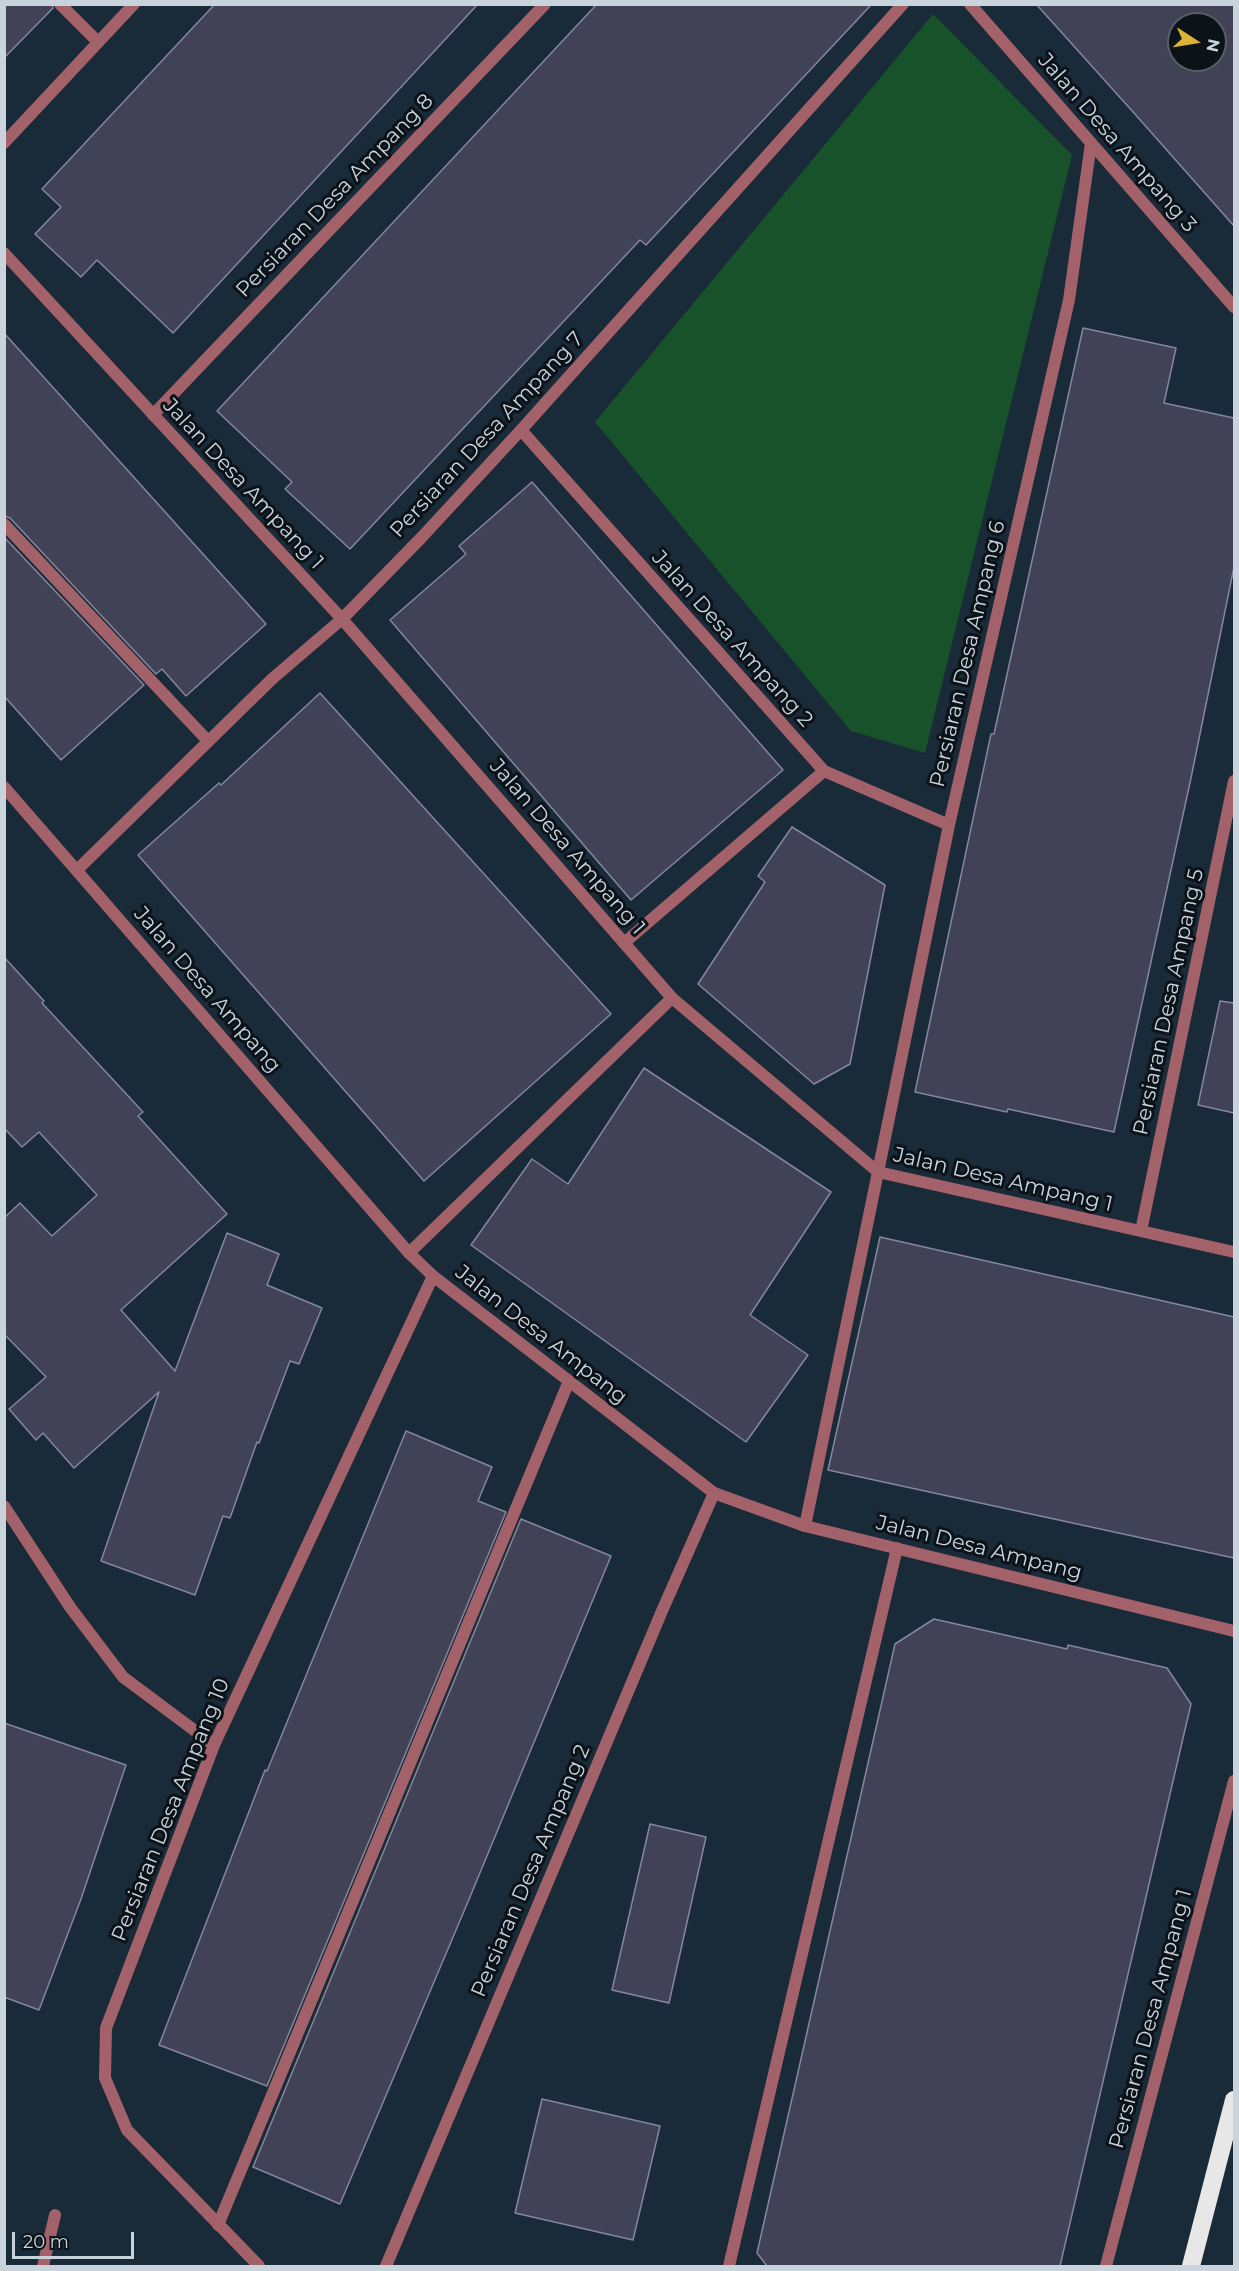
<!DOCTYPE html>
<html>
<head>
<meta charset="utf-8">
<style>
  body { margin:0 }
  #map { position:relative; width:1239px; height:2271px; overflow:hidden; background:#192a38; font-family:Montserrat,sans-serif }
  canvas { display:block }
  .frame { position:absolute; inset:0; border:6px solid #c8d3dc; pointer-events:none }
  .north { position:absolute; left:1167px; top:12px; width:60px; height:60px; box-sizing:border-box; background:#0b1218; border:2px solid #575f66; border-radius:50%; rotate:102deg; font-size:16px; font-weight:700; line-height:24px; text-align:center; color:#c8d3dc }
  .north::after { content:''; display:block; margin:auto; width:21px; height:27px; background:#dbb233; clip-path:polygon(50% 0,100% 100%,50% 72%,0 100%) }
  .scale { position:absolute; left:12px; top:2232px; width:122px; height:27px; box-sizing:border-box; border:3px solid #c8d3dc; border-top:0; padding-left:8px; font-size:18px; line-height:21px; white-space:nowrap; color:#c8d3dc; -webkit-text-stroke:4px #0b1218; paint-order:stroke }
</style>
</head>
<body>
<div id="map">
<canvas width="1239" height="2271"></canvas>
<div class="frame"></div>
<div class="north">N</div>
<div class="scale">20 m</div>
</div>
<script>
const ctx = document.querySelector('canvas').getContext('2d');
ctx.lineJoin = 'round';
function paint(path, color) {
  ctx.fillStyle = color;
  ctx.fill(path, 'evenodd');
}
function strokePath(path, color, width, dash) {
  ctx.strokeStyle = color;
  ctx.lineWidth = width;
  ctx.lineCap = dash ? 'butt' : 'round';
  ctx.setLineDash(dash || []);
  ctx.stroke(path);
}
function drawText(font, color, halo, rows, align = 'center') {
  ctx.font = font + ' Montserrat,sans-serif';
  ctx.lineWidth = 6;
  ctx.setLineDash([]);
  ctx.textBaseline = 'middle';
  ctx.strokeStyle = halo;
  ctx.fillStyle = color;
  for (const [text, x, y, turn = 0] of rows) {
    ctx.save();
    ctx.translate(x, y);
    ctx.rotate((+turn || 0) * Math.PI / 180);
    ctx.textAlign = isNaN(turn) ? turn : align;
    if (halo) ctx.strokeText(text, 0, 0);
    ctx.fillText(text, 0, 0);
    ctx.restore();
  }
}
const green = new Path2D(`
  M 933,14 L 1072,155 L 925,753 L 851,731 L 595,422 Z`);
const building = new Path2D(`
  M 4,4 L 52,4 L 53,8 L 4,58 Z
  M 215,4 L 478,4 L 173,333 L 97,260 L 81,277 L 35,234 L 61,207 L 42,189 Z
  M 597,4 L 872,4 L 646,245 L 640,240 L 350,549 L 285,489 L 292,482 L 217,411 Z
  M 1036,4 L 1234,4 L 1234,226 L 1134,113 ZM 1179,24 L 1215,24 L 1215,60 L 1179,60 Z
  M 1083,328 L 1176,348 L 1164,403 L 1234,418 L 1234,567 L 1191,778 L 1114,1132 L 1008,1109 L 1007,1112 L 915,1092 L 991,734 L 994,734 Z
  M 4,333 L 266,624 L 186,696 L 162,669 L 156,674 L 10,518 L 4,516 Z
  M 532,482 L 783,770 L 631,900 L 390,620 L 466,554 L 459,546 Z
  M 4,537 L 144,685 L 61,760 L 4,696 Z
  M 320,693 L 611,1014 L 424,1181 L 138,855 L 219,783 L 221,785 Z
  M 792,827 L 885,885 L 850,1064 L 814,1084 L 698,984 L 765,882 L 758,876 Z
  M 4,957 L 44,1001 L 42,1003 L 143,1112 L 138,1116 L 227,1214 L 121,1310 L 175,1371 L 227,1233 L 279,1254 L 267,1285 L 322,1308 L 299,1364 L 290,1361 L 259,1443 L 257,1442 L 230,1518 L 223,1516 L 195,1595 L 101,1561 L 159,1392 L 74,1468 L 43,1433 L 36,1440 L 9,1409 L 46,1377 L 4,1334 L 4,1218 L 20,1203 L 52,1236 L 97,1195 L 39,1132 L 22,1147 L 4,1128 Z
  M 1220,1001 L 1234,1003 L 1234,1113 L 1198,1105 Z
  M 644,1068 L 831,1192 L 750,1315 L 808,1355 L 746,1442 L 471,1245 L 532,1159 L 568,1184 Z
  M 880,1237 L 1234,1317 L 1234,1558 L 828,1470 Z
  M 406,1431 L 492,1467 L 478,1501 L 506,1512 L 267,2086 L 159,2045 L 265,1770 L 267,1771 Z
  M 521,1519 L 611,1556 L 470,1897 L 340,2204 L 253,2167 Z
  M 934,1619 L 1067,1649 L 1068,1645 L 1167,1668 L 1191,1704 L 1060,2266 L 767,2266 L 757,2253 L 895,1644 Z
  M 4,1723 L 126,1765 L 81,1899 L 39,2010 L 4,1997 Z
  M 650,1824 L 706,1837 L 669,2003 L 612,1990 Z
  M 542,2099 L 660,2126 L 633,2240 L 515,2213 Z`);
const service = new Path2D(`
  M 60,4 L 98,42
  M 4,524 L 208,741
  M 624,943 L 824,771
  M 409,1253 L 672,998
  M 805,1526 L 878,1172
  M 218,2225 L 569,1381`);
const minor = new Path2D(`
  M 970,4 L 1234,307
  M 4,143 L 134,4
  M 4,253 L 342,619 L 672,998 L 878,1172 L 1234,1252
  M 153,415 L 545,4
  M 521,430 L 824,771 L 949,825
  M 77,870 L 272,679 L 342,619 L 421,538 L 521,430 L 903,4
  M 878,1172 L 949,825 L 1069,300 L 1091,143
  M 1141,1231 L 1234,781
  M 4,1506 L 70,1607 L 123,1677 L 214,1745
  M 43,2266 L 55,2215
  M 259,2266 L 127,2130 L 105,2078 L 106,2028 L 214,1745 L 433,1276
  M 386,2266 L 662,1611 L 714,1493
  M 729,2266 L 897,1548
  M 1106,2266 L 1234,1781`);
const tertiary = new Path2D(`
  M 4,787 L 409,1253 L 433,1276 L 714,1493 L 805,1526 L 1234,1631`);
const motorway = new Path2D(`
  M 1191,2266 L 1234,2100`);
const streetNames = [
  ["Jalan Desa Ampang 3",1117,143,49],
  ["Persiaran Desa Ampang 8",335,196,-46],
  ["Persiaran Desa Ampang 7",487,435,-47],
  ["Jalan Desa Ampang 1",243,484,47],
  ["Jalan Desa Ampang 2",732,639,48],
  ["Persiaran Desa Ampang 6",968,654,-77],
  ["Jalan Desa Ampang 1",567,847,49],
  ["Jalan Desa Ampang",207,990,49],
  ["Persiaran Desa Ampang 5",1169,1002,-78],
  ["Jalan Desa Ampang 1",1003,1180,13],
  ["Jalan Desa Ampang",541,1335,38],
  ["Jalan Desa Ampang",979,1548,14],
  ["Persiaran Desa Ampang 10",171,1810,-68],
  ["Persiaran Desa Ampang 2",531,1871,-67],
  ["Persiaran Desa Ampang 1",1151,2019,-75]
];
paint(green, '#18522b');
paint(building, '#414256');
strokePath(building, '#85879d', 1.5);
strokePath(service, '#a36269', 12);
strokePath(minor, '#a36269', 12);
strokePath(tertiary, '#a36269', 12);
strokePath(motorway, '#e7e7e7', 18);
drawText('21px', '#c8d3dc', '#0b1218', streetNames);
</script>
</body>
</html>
